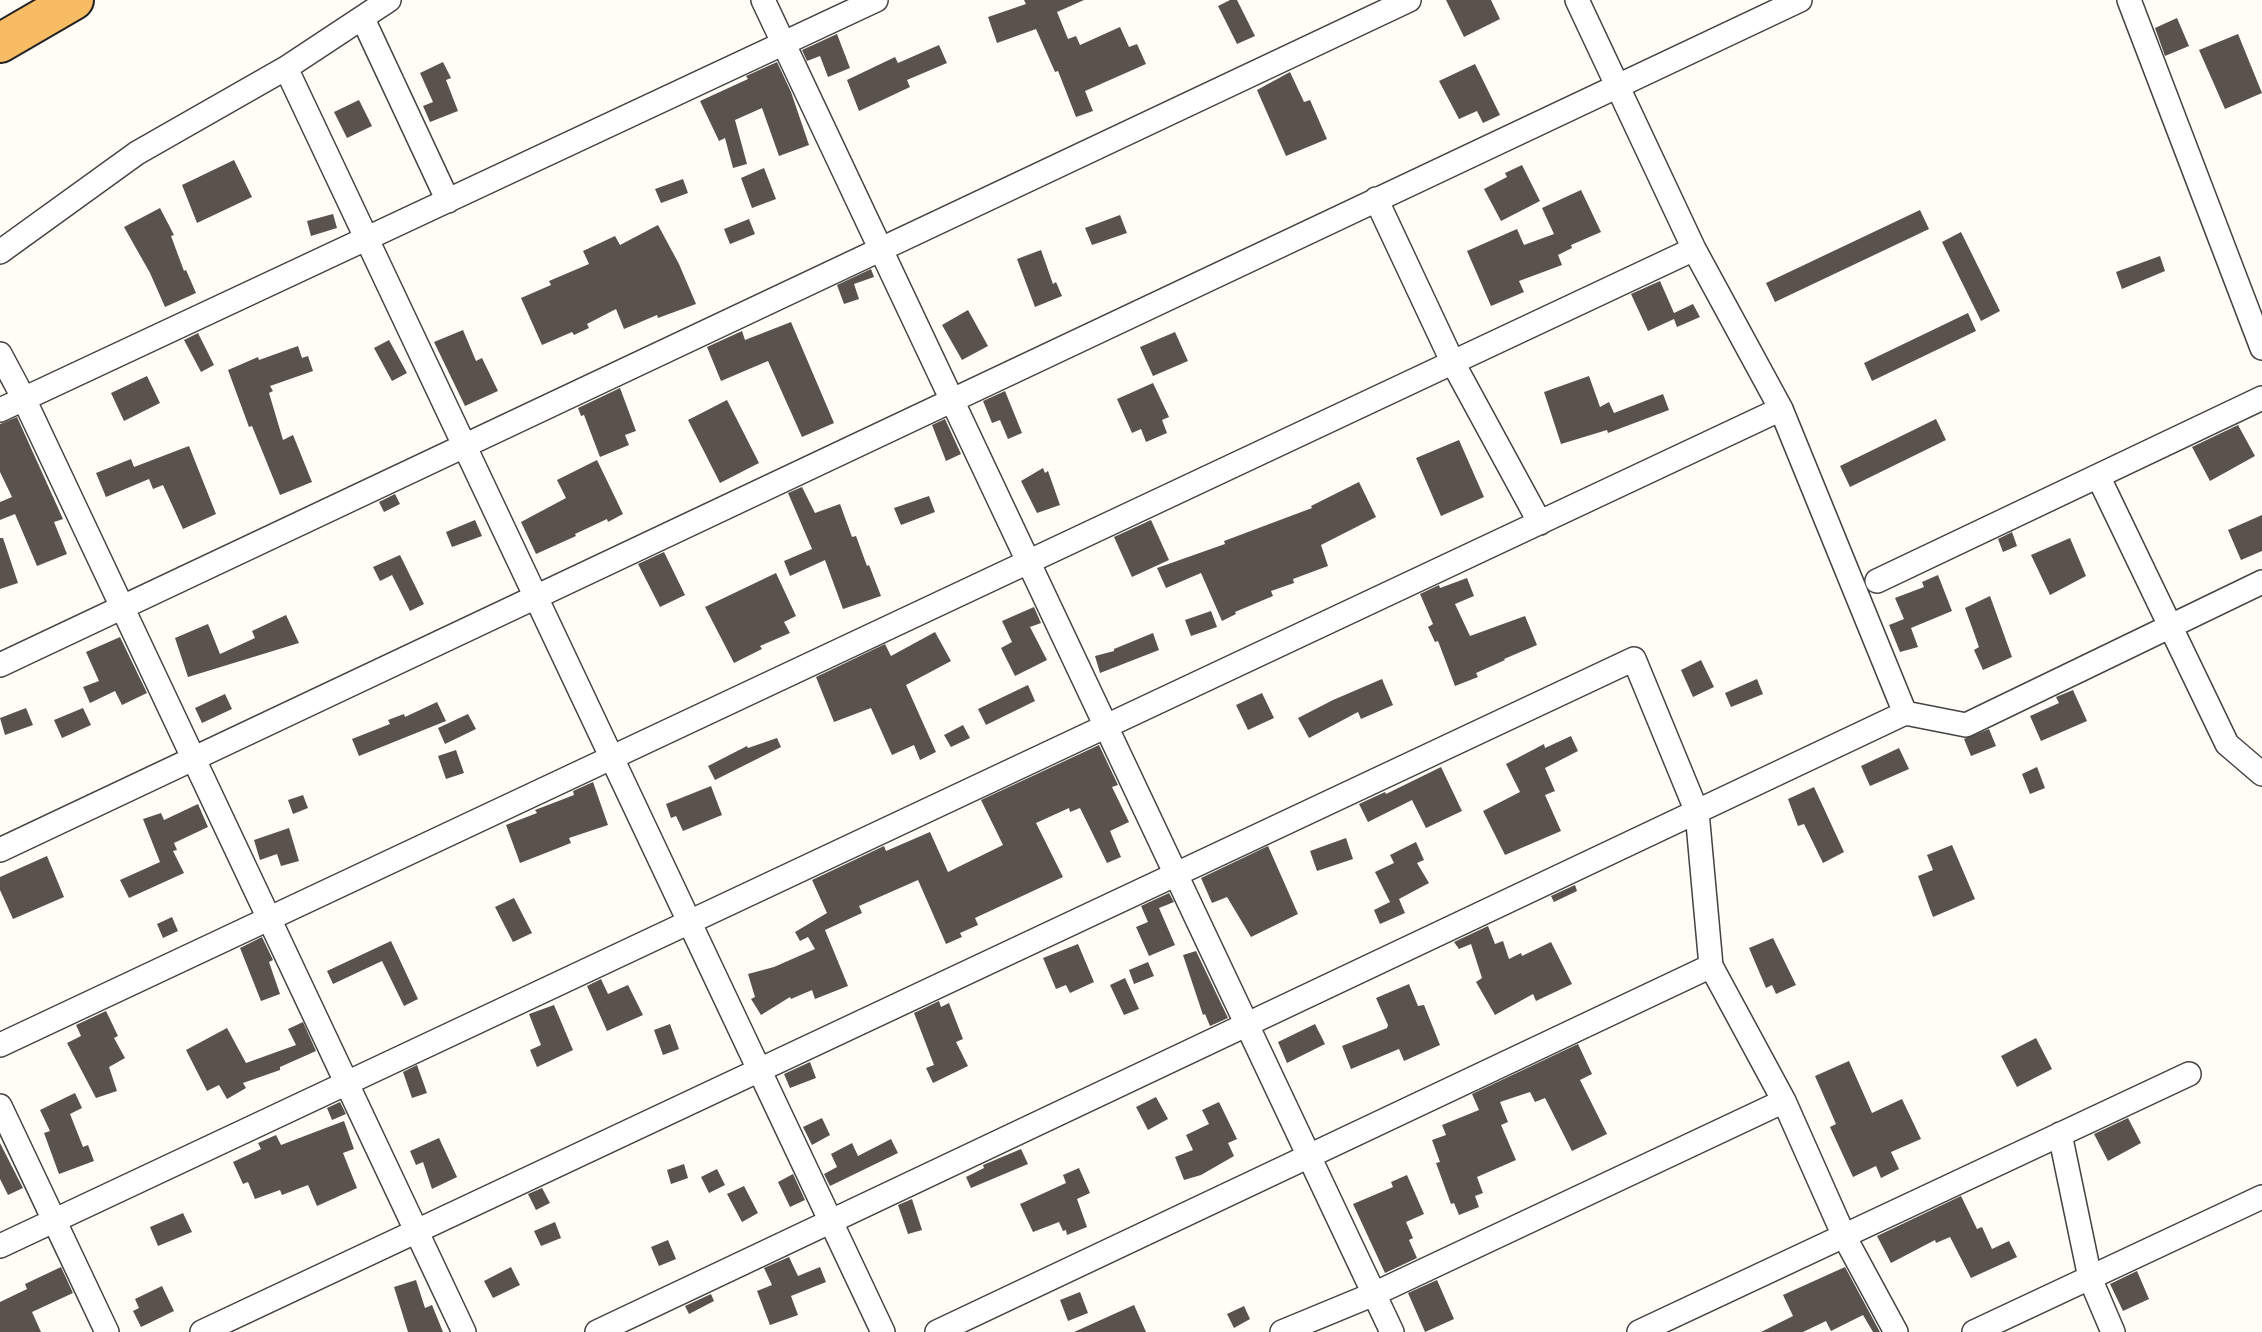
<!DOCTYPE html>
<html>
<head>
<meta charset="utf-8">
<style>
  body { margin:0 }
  canvas { display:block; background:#fffdf5 }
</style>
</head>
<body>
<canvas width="2262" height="1332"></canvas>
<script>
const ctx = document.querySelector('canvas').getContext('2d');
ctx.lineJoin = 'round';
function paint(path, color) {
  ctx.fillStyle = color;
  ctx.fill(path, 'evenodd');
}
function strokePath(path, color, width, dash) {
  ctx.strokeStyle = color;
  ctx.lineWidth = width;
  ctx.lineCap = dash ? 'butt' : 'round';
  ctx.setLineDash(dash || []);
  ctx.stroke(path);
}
const building = new Path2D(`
  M 1024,0 L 1084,0 L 1057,12 L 1068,39 L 1076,36 L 1080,45 L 1120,27 L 1129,47 L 1137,44 L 1146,64 L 1085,91 L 1093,111 L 1076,117 L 1058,71 L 1055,72 L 1036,29 L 997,43 L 988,17 L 1026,4 Z
  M 1230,0 L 1237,0 L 1255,36 L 1237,44 L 1218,6 Z
  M 1446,0 L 1491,0 L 1500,19 L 1464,37 Z
  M 2177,18 L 2189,46 L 2165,56 L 2155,28 Z
  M 837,34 L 850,68 L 828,77 L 820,56 L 807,61 L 802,50 Z
  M 2238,34 L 2262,93 L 2225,109 L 2199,50 Z
  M 939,45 L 947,63 L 907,80 L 910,87 L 859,111 L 847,80 L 895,57 L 898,63 Z
  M 443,62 L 451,78 L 446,80 L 458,111 L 430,122 L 423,106 L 433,102 L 420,73 Z
  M 777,62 L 791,92 L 809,145 L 779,156 L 762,108 L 735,120 L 747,164 L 733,168 L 725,138 L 719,141 L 700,101 L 748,79 L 746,76 Z
  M 1475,64 L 1500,115 L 1483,123 L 1477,111 L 1459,119 L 1439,81 Z
  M 1290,72 L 1304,102 L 1310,100 L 1327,139 L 1286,156 L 1257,90 Z
  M 359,100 L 372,126 L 347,138 L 334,112 Z
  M 234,160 L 252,197 L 197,223 L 182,185 Z
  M 1522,165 L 1540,201 L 1501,221 L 1484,189 L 1507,177 L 1505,173 Z
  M 764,168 L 776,199 L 752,208 L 741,178 Z
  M 683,179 L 688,193 L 661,203 L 655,189 Z
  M 1581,190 L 1601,232 L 1571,245 L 1572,248 L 1558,255 L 1562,265 L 1519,281 L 1524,292 L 1491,306 L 1467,251 L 1517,229 L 1524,245 L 1554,234 L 1542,208 Z
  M 160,208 L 174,235 L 171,236 L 184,271 L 186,270 L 196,293 L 165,307 L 150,273 L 124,227 Z
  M 1920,210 L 1929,229 L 1775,302 L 1766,283 Z
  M 333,214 L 337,228 L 311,236 L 307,221 Z
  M 1120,215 L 1127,233 L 1092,245 L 1085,228 Z
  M 749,219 L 755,234 L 730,244 L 724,229 Z
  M 658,225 L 679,264 L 696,304 L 658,318 L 657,315 L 624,329 L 616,309 L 587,324 L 589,328 L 574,335 L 572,332 L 542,345 L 521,298 L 551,285 L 549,281 L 589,264 L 583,251 L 615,236 L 620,245 Z
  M 1961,232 L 2000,311 L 1981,321 L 1942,242 Z
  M 1041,250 L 1053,284 L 1056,282 L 1062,296 L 1035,307 L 1017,259 Z
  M 2160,256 L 2165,271 L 2122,289 L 2116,272 Z
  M 871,269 L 874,277 L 854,284 L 859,299 L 844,304 L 837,285 Z
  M 1660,281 L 1674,313 L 1693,304 L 1700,317 L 1677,327 L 1674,319 L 1648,331 L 1631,294 Z
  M 968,310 L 988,346 L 962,360 L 942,325 Z
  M 1968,313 L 1976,331 L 1872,381 L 1864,363 Z
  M 791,322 L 834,423 L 802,437 L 768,361 L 721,381 L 707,347 L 742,331 L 745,340 Z
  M 463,330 L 476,361 L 482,358 L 498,391 L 465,406 L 434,342 Z
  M 1175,332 L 1188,361 L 1153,376 L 1140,347 Z
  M 198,333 L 214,365 L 201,372 L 184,340 Z
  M 389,340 L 407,373 L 392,381 L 374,348 Z
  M 298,346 L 302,358 L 308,356 L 313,371 L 270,386 L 273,391 L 269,393 L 283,440 L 293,435 L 312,482 L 280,495 L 252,426 L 249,427 L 228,370 L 258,357 L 259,360 Z
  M 147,376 L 160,403 L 124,421 L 111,393 Z
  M 1589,376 L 1600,407 L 1609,402 L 1614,413 L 1663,394 L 1669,410 L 1608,433 L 1607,430 L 1561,444 L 1544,392 Z
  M 1153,383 L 1169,417 L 1162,420 L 1167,433 L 1146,442 L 1141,429 L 1132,433 L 1117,399 Z
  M 620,388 L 636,431 L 625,435 L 629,445 L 600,457 L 584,415 L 581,416 L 578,408 Z
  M 1005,391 L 1022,433 L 1008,439 L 1000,420 L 992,423 L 983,401 Z
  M 727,400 L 759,463 L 720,483 L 688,420 Z
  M 17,417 L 63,519 L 54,522 L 67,554 L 37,566 L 15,514 L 0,520 L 0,502 L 12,497 L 0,472 L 0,424 Z
  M 945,419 L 961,454 L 946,461 L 932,425 Z
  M 1936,419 L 1946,440 L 1850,487 L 1840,466 Z
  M 2238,425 L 2255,456 L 2210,481 L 2192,447 Z
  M 1459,440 L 1484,497 L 1441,516 L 1416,458 Z
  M 189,446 L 216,514 L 183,529 L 163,485 L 153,489 L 149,479 L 106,497 L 96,473 L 131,459 L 134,467 Z
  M 597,460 L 623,514 L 608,522 L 607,519 L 575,534 L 576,536 L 536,554 L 521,522 L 566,498 L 557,480 Z
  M 1043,468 L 1045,473 L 1048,471 L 1060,505 L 1037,513 L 1021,481 Z
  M 1359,482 L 1376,517 L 1321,545 L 1328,566 L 1293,579 L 1294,583 L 1271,591 L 1273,596 L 1235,612 L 1236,614 L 1222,621 L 1201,573 L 1166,588 L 1157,568 L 1225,544 L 1224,541 L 1312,508 L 1311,506 Z
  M 802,487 L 815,513 L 840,504 L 852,537 L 856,536 L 867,566 L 869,565 L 881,596 L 843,609 L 825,560 L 790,576 L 784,561 L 812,549 L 788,493 Z
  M 395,494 L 400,504 L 384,512 L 379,502 Z
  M 929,496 L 935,512 L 901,525 L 894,508 Z
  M 2262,515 L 2262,551 L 2241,560 L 2228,530 Z
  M 475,520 L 482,536 L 452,547 L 446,532 Z
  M 1151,520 L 1169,560 L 1132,577 L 1114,537 Z
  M 2012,532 L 2017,546 L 2003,552 L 1998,539 Z
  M 0,538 L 3,538 L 18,583 L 0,589 Z
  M 2070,538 L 2086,576 L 2050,595 L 2031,555 Z
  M 664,552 L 685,595 L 660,607 L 638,564 Z
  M 400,555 L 424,604 L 410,611 L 392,575 L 380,581 L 373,567 Z
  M 776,573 L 796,616 L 784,622 L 790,633 L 760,646 L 762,649 L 734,663 L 705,607 Z
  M 1938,575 L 1952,611 L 1911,628 L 1918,647 L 1900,652 L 1889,625 L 1904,619 L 1895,598 L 1924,587 L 1922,582 Z
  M 1467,578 L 1474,596 L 1455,604 L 1470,636 L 1525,616 L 1537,645 L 1504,659 L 1505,660 L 1476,673 L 1478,677 L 1455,686 L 1438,641 L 1435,642 L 1428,627 L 1433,624 L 1420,594 L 1439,585 L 1440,588 Z
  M 1990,596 L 2012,657 L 1983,670 L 1974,650 L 1979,647 L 1965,608 Z
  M 1034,607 L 1041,623 L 1030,627 L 1047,660 L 1015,676 L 1001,648 L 1012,642 L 1002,621 Z
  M 1211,611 L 1217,627 L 1191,636 L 1185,620 Z
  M 286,615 L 299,643 L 188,677 L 175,638 L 208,624 L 220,654 L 255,638 L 252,631 Z
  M 935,632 L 951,661 L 906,685 L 936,752 L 920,760 L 914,745 L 892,755 L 871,708 L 834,722 L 816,677 L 885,644 L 891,656 Z
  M 1153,633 L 1159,650 L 1100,673 L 1095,656 L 1114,651 L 1114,649 Z
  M 120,637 L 147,693 L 122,705 L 115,691 L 90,703 L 83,687 L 99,681 L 86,652 Z
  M 1701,660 L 1714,687 L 1693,697 L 1681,670 Z
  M 1382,679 L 1393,705 L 1361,719 L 1358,712 L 1309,738 L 1298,718 L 1333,700 Z
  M 1757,679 L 1763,694 L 1731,707 L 1725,693 Z
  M 1028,685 L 1035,701 L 986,725 L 978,709 Z
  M 2073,690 L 2087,721 L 2041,741 L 2030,716 L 2059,703 L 2056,697 Z
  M 1262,693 L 1274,718 L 1248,730 L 1236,705 Z
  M 225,694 L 232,709 L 202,723 L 195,708 Z
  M 437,702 L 446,721 L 359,756 L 352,739 L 390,724 L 388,720 L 404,714 L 405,717 Z
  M 26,708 L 33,725 L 5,735 L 0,718 Z
  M 83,708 L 91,725 L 62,738 L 54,720 Z
  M 468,714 L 476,729 L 445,744 L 438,728 Z
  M 963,725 L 970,738 L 951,747 L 944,735 Z
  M 1989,729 L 1996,746 L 1971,756 L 1964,739 Z
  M 1571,736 L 1578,751 L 1545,768 L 1555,791 L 1545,795 L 1561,831 L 1505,855 L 1483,811 L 1520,792 L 1506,764 L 1544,744 L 1545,748 Z
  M 777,738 L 781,747 L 715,780 L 708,766 L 747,746 L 748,748 Z
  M 1099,745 L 1118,785 L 1112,787 L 1129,822 L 1110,831 L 1121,857 L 1107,863 L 1080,808 L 1070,812 L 1069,808 L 1036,823 L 1063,877 L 975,918 L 978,925 L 960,933 L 962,937 L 946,944 L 918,880 L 859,906 L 862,913 L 825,930 L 848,986 L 815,999 L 812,990 L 791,999 L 790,997 L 761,1015 L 751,999 L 755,997 L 748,974 L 774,967 L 815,949 L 808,937 L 800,941 L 795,932 L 827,913 L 812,880 L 884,846 L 886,851 L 930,832 L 948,872 L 1003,845 L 981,800 Z
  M 1899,748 L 1909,769 L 1870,786 L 1861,766 Z
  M 456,750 L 464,773 L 446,779 L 438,756 Z
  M 1441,767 L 1462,811 L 1426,828 L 1412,800 L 1368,822 L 1359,804 L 1385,792 L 1386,794 Z
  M 2037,767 L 2045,788 L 2030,794 L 2022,774 Z
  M 593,782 L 608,825 L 569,838 L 571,843 L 520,863 L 506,825 L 537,813 L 535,810 L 574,795 L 573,791 Z
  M 711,786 L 722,815 L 683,831 L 676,816 L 671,818 L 666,804 Z
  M 1814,787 L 1844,852 L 1823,863 L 1804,824 L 1798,826 L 1788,799 Z
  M 303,795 L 308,808 L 293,814 L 288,800 Z
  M 198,804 L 208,827 L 174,843 L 177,850 L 173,851 L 184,873 L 129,898 L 120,880 L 160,862 L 143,819 L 161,813 L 164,820 Z
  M 289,828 L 299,861 L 281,866 L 277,854 L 260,860 L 254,840 Z
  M 1346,838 L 1353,859 L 1317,871 L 1310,851 Z
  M 1416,842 L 1424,860 L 1417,863 L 1429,883 L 1399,899 L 1405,913 L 1380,924 L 1374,910 L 1390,902 L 1375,872 L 1394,863 L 1390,855 Z
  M 1952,845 L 1975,899 L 1933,917 L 1918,876 L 1933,870 L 1927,855 Z
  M 1268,846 L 1298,914 L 1251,937 L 1227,897 L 1212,903 L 1201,878 Z
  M 47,856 L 64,897 L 13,919 L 0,890 L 0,877 Z
  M 1575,885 L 1577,891 L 1554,902 L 1551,896 Z
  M 1169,893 L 1174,902 L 1159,908 L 1175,945 L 1149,956 L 1136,927 L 1148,922 L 1141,906 Z
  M 514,898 L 532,933 L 513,942 L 495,907 Z
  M 172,917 L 178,931 L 163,938 L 157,924 Z
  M 1488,926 L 1495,944 L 1503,941 L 1509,959 L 1521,953 L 1522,956 L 1551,942 L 1572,984 L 1536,1001 L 1533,994 L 1495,1015 L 1476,982 L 1482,978 L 1471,944 L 1459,949 L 1454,942 Z
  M 262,937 L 273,960 L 269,962 L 280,994 L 261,1001 L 240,948 Z
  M 1773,938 L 1796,985 L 1776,994 L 1772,985 L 1766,988 L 1749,948 Z
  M 391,941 L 418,999 L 404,1006 L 382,961 L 333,984 L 327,971 Z
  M 1078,944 L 1094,982 L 1070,993 L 1066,985 L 1056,989 L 1043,958 Z
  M 1196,951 L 1228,1018 L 1210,1026 L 1205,1014 L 1203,1015 L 1183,955 Z
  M 1148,962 L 1154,976 L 1134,984 L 1129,970 Z
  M 1125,978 L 1139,1009 L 1124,1015 L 1110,985 Z
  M 601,979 L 608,994 L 628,985 L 643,1015 L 607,1031 L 587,986 Z
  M 1409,984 L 1418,1006 L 1424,1005 L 1440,1045 L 1404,1061 L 1399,1049 L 1351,1069 L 1342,1046 L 1387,1028 L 1388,1025 L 1376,998 Z
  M 939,1001 L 941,1007 L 949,1003 L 963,1039 L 956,1042 L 968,1066 L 933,1083 L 926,1068 L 934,1065 L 914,1013 Z
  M 554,1005 L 573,1050 L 537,1067 L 530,1050 L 541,1045 L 529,1014 Z
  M 106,1011 L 118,1036 L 114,1038 L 125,1058 L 109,1067 L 117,1091 L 96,1098 L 67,1043 L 81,1036 L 76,1025 Z
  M 303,1022 L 316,1051 L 280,1067 L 280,1070 L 243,1083 L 246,1088 L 227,1099 L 219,1085 L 207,1091 L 186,1050 L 227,1028 L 246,1063 L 296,1045 L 288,1029 Z
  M 670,1024 L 679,1049 L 663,1055 L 654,1030 Z
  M 1315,1024 L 1325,1044 L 1287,1063 L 1278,1042 Z
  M 2036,1038 L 2052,1069 L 2017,1087 L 2001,1056 Z
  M 1578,1044 L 1592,1074 L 1580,1080 L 1607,1134 L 1572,1151 L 1545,1098 L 1535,1102 L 1530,1092 L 1500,1102 L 1508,1122 L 1501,1125 L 1516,1160 L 1477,1177 L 1483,1193 L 1475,1196 L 1479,1207 L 1459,1215 L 1454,1203 L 1451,1204 L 1436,1163 L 1440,1162 L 1432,1140 L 1446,1135 L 1442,1125 L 1479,1110 L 1472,1094 Z
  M 1849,1061 L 1872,1113 L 1902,1099 L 1921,1139 L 1891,1152 L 1899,1169 L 1881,1178 L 1876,1166 L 1853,1177 L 1830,1127 L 1836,1124 L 1815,1076 Z
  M 810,1062 L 816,1078 L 790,1088 L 784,1074 Z
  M 417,1065 L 427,1093 L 412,1098 L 403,1072 Z
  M 75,1093 L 82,1108 L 70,1114 L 83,1147 L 88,1145 L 94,1161 L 59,1174 L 44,1133 L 50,1131 L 40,1110 Z
  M 1156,1097 L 1168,1119 L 1148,1130 L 1136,1107 Z
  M 340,1102 L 346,1114 L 332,1120 L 327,1108 Z
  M 1219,1102 L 1237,1139 L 1228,1143 L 1234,1156 L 1201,1175 L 1184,1180 L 1175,1157 L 1193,1150 L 1186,1135 L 1209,1124 L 1202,1110 Z
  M 822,1118 L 830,1135 L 812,1145 L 803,1127 Z
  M 2128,1118 L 2141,1143 L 2108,1161 L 2094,1134 Z
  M 344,1121 L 354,1149 L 343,1153 L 357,1188 L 317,1206 L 308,1185 L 282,1195 L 280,1190 L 255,1199 L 248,1182 L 243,1184 L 233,1162 L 261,1149 L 258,1143 L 276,1135 L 281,1145 Z
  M 439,1138 L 457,1177 L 432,1189 L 423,1162 L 416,1165 L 410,1151 Z
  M 891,1139 L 898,1153 L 830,1186 L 824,1174 L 837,1167 L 831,1154 L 852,1143 L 858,1156 Z
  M 0,1143 L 23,1188 L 8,1195 L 0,1179 Z
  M 1021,1149 L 1028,1164 L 971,1188 L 966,1177 L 984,1168 L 983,1165 Z
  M 684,1164 L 688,1178 L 671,1184 L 667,1170 Z
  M 1079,1168 L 1090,1193 L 1077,1199 L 1087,1227 L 1067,1235 L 1066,1230 L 1063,1231 L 1059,1222 L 1033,1232 L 1020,1204 L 1066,1183 L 1063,1175 Z
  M 717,1169 L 725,1185 L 709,1193 L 701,1177 Z
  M 793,1174 L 805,1200 L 790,1207 L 778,1182 Z
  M 1407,1175 L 1424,1214 L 1406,1222 L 1413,1238 L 1409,1240 L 1417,1258 L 1385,1273 L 1353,1204 L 1393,1187 L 1391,1182 Z
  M 744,1186 L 758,1213 L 742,1222 L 727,1194 Z
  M 542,1188 L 550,1203 L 536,1210 L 528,1194 Z
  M 1961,1196 L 1977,1229 L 1982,1227 L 1992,1249 L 2009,1241 L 2017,1257 L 1971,1278 L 1950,1237 L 1936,1243 L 1935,1240 L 1891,1263 L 1877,1236 Z
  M 912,1199 L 922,1230 L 908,1234 L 898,1205 Z
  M 183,1213 L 192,1232 L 158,1246 L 150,1227 Z
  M 555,1222 L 561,1238 L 541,1246 L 534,1231 Z
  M 668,1240 L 676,1259 L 659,1266 L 651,1247 Z
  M 789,1257 L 798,1276 L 820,1267 L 826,1282 L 791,1296 L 798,1315 L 770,1325 L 757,1291 L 772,1285 L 764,1268 Z
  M 61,1267 L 73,1293 L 32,1312 L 41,1332 L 0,1332 L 0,1302 L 27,1289 L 25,1284 Z
  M 511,1267 L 520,1285 L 493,1298 L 484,1281 Z
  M 1845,1267 L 1880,1332 L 1873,1332 L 1863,1315 L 1831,1331 L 1826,1321 L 1803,1332 L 1761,1332 L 1793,1316 L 1783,1295 Z
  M 2137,1271 L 2149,1299 L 2123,1311 L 2110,1284 Z
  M 416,1280 L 425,1308 L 432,1305 L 443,1332 L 408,1332 L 394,1287 Z
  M 1437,1280 L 1454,1319 L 1425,1332 L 1408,1293 Z
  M 162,1286 L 174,1311 L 141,1327 L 133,1311 L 139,1308 L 135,1299 Z
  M 1080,1292 L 1088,1313 L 1068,1321 L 1060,1300 Z
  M 711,1294 L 714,1301 L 689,1314 L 685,1306 Z
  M 1134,1305 L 1146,1332 L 1074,1332 Z
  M 1244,1306 L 1250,1319 L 1234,1328 L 1227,1314 Z`);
const minor = new Path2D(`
  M 763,0 L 1392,1332
  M 1577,0 L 1694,249 L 1781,409 L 1905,713
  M 2129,0 L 2262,348
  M 363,19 L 448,201
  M 286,68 L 883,1332
  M 1376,199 L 1453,363 L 1540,523
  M 0,252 L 137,153 L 286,68 L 389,0
  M 0,354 L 24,399 L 464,1332
  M 0,410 L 876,0
  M 2098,476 L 2227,744 L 2262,774
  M 1877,581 L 2262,398
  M 0,665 L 1409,0
  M 0,850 L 1800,0
  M 0,1045 L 1694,249
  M 0,1106 L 107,1332
  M 2060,1134 L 2090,1278 L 2113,1332
  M 0,1246 L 1781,409
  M 202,1332 L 1634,659 L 1697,812 L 1711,966 L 1784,1101 L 1844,1236 L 1896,1332
  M 597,1332 L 1905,713 L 1966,725 L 2262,582
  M 937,1332 L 1711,966
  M 1282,1332 L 1374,1294 L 1784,1101
  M 1639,1332 L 2189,1074
  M 1974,1332 L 2262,1197`);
const trunk = new Path2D(`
  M 0,43 L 74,0`);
paint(building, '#5a524d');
strokePath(minor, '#444', 26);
strokePath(trunk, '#222', 42);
strokePath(minor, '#fff', 23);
strokePath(trunk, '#f7bc64', 38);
</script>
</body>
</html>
